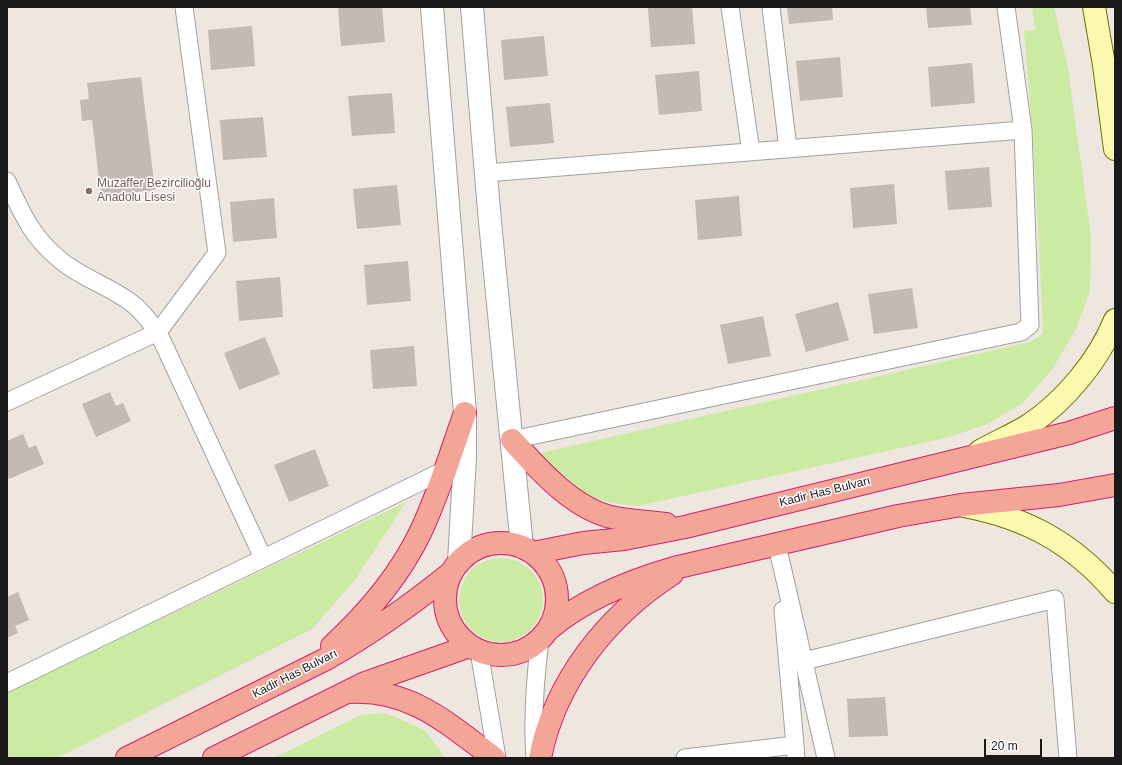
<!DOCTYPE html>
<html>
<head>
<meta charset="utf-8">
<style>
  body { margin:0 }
  #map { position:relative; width:1122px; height:765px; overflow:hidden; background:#ede7df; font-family:Helvetica,sans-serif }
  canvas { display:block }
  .frame { position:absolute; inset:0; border:8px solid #1a1a1a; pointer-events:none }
  .scale { position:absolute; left:984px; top:739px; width:58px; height:18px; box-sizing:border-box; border:2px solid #1a1a1a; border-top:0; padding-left:5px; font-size:12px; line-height:14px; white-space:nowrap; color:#1a1a1a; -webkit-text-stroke:3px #fff; paint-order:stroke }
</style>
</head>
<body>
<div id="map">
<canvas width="1122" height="765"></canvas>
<div class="frame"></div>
<div class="scale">20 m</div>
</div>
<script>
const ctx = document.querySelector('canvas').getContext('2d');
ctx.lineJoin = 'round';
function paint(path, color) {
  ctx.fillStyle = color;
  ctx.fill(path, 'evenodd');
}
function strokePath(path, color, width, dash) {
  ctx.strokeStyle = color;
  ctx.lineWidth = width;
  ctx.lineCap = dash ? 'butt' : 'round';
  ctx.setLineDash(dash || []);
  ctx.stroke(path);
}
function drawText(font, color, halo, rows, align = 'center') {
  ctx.font = font + ' Helvetica,sans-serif';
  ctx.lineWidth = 3;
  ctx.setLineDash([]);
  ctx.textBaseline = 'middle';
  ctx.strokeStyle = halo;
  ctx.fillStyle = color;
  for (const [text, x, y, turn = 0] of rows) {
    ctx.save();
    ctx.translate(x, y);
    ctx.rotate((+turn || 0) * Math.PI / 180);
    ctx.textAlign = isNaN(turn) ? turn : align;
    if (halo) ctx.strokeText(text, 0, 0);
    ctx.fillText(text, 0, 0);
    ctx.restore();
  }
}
const grass = new Path2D(`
  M 1032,7 L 1054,7 L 1068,68 L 1091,237 L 1090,291 L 1076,329 L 1053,368 L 1023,403 L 987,424 L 950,437 L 638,506 C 618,505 597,501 579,489 C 564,480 550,466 536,454 L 1030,342 L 1043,334 C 1039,232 1033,132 1024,31 L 1035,30 Z
  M 406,502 L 355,580 L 312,629 L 57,758 L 7,758 L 7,693 Z
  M459 600a42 42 0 1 1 84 0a42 42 0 1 1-84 0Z
  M 386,713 L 424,730 L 441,751 L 445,758 L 274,758 L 361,715 Z`);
const building = new Path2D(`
  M 338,7 L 382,7 L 385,42 L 341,46 Z
  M 655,7 L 692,7 L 695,44 L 651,47 L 648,8 Z
  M 787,7 L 832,7 L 833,20 L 789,24 Z
  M 926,7 L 970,7 L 972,25 L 928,28 Z
  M 252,26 L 255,66 L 211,70 L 208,30 Z
  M 544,36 L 548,76 L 504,80 L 501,40 Z
  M 840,57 L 843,97 L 800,101 L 796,61 Z
  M 972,63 L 975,103 L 931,107 L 928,67 Z
  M 699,71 L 702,111 L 659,115 L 655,75 Z
  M 141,77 L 155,190 L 101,196 L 92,120 L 82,121 L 80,100 L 89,99 L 87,83 Z
  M 392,93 L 395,133 L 352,136 L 348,96 Z
  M 550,103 L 554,143 L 510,147 L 506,107 Z
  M 263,117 L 267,157 L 223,160 L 220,120 Z
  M 989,167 L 992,207 L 948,210 L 945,171 Z
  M 894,184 L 897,224 L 853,228 L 850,188 Z
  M 397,185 L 401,225 L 357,229 L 353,189 Z
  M 739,196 L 742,236 L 698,240 L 695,200 Z
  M 274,198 L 277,238 L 233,242 L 230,202 Z
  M 408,261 L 411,301 L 367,305 L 364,265 Z
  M 280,277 L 283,317 L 239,321 L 236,281 Z
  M 912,288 L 918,328 L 874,334 L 868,294 Z
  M 838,302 L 849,340 L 806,352 L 795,314 Z
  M 763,316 L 771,356 L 728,364 L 720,325 Z
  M 265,337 L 280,374 L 239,390 L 224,353 Z
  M 414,346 L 417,386 L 373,389 L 370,350 Z
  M 110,392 L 116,406 L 123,403 L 131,421 L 96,437 L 82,404 Z
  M 23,434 L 29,448 L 36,445 L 44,464 L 9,479 L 7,474 L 7,441 Z
  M 315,449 L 329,486 L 289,502 L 274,465 Z
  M 18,592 L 29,620 L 15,626 L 18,633 L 7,638 L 7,597 Z
  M 885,697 L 888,736 L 849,737 L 847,699 Z
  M 1035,756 L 1035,758 L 1014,758 L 1014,757 Z`);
const minor = new Path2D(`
  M 730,7 L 751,152
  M 771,7 L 788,149
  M 486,173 L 1023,130
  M 7,181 C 22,213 31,236 59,259 C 82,279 111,286 134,305 C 143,312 151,324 158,332 L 263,558
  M 7,402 L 158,332 L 217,253 L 184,7
  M 512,440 L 1021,332 L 1030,325 L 1023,130 L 1006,7
  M 777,545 L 826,758
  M 783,610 L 795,745
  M 479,651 L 497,758
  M 804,661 L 1055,599 L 1068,758
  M 7,683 L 445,470
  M 535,758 C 532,718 535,679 540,640
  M 685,758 L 795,745 L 796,758`);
const tertiary = new Path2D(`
  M 432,7 L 465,413 L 465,457 L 459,562
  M 472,7 L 490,222 L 522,547`);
const secondary = new Path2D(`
  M 1094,7 L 1104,65 L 1115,149
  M 980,451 C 996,442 1013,435 1029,425 C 1065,401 1099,360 1115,320
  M 964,506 C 1027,518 1073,543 1115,592`);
const trunk = new Path2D(`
  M 512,440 C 538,469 575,511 616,518 C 632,521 649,522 666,524
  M445 599a56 56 0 1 1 112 0a56 56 0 1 1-112 0Z
  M 533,553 L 583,543 L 624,539 L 685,527 L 1069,433 L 1115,418
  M 549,629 C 584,599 629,581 674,568 L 898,516 L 961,505 L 1059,495 L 1115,485
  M 332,646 C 368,613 400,575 421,531 C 439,493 451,452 465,413
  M 350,692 C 412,689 448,724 494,758
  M 127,758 L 326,659 C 372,633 410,606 452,572
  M 214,758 L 365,683 L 470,646
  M 540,758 C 555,681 607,616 672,574`);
const markers = [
  [89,191,4,"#8d6e63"]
];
const educationNames = [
  ["Muzaffer Bezircilioğlu",97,184],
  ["Anadolu Lisesi",97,198]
];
const streetNames = [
  ["Kadir Has Bulvarı",825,492,-14],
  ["Kadir Has Bulvarı",295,674,-27]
];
paint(grass, '#cbeaa2');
paint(building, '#c4b9b3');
strokePath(minor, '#a1a1a1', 19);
strokePath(tertiary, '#a1a1a1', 24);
strokePath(secondary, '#6e7102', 24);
strokePath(trunk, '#d91e6d', 24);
strokePath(minor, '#fff', 17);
strokePath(tertiary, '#fff', 22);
strokePath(secondary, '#fbf9af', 22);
strokePath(trunk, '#f3a598', 22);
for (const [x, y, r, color] of markers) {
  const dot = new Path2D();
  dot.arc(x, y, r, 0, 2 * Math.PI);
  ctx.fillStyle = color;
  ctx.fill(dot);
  strokePath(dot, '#fff', 1.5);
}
drawText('12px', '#785e54', '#fff', educationNames, 'left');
drawText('12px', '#1a1a1a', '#fff', streetNames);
</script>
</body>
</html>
